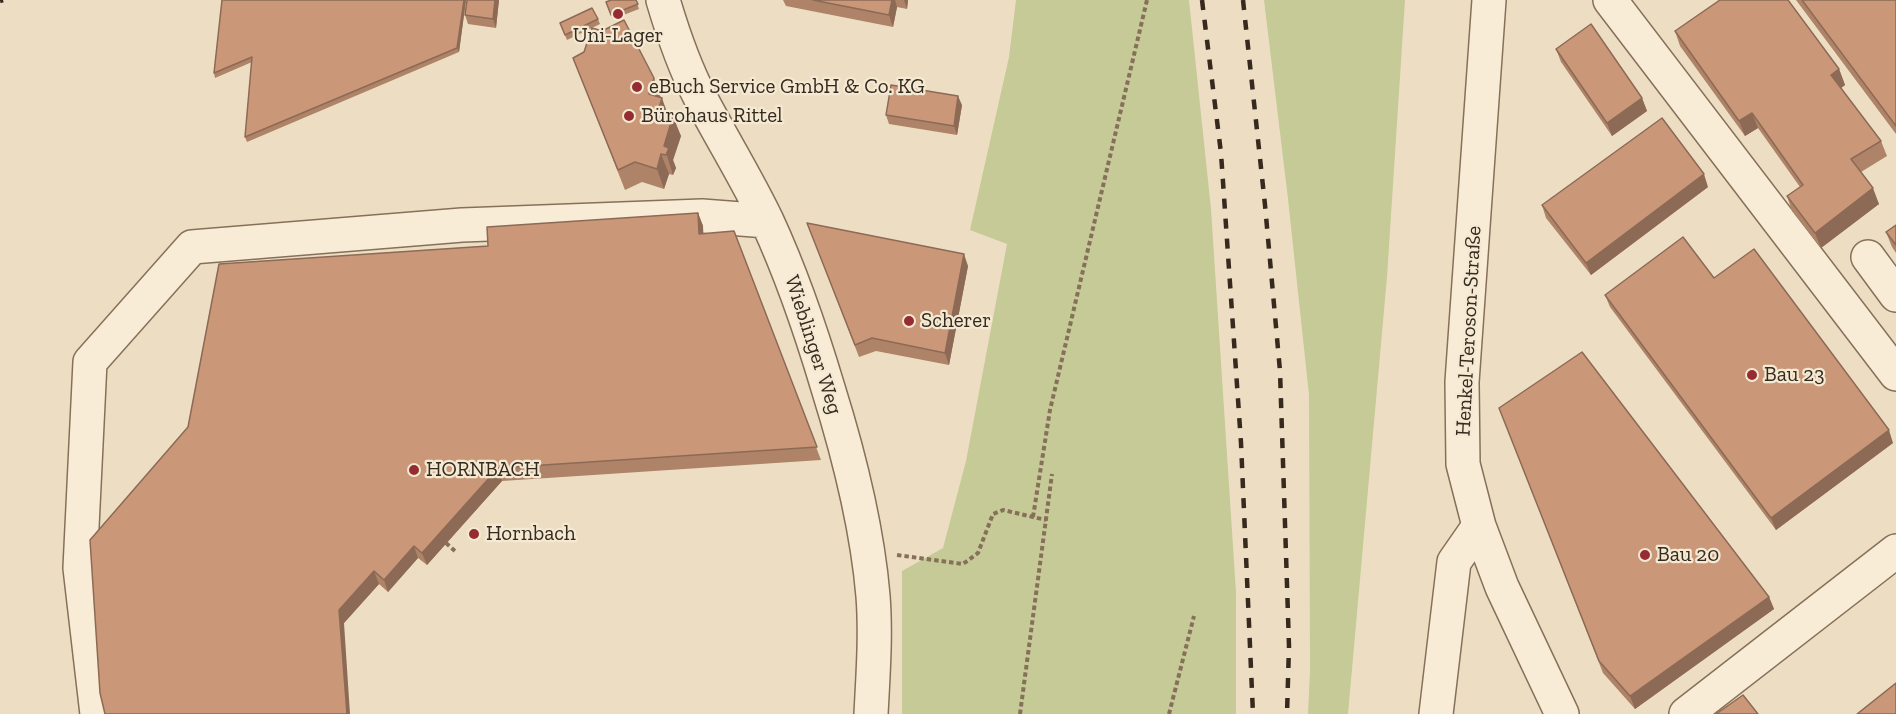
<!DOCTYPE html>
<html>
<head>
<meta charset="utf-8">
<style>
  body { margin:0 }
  canvas { display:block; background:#eddec3 }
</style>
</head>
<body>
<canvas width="1896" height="714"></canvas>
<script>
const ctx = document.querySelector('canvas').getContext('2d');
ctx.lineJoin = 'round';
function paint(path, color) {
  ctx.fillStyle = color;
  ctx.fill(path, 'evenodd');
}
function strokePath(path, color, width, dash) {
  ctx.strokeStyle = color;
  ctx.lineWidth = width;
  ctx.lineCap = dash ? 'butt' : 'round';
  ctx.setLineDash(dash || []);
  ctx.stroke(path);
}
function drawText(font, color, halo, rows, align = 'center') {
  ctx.font = font + ' "Zilla Slab",serif';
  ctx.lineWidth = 4.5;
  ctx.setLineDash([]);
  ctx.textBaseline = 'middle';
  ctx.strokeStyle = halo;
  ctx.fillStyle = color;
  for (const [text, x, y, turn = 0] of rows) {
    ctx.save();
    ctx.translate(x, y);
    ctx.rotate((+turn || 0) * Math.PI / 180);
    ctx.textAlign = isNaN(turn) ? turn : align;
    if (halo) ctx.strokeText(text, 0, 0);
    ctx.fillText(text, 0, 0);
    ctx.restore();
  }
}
const green = new Path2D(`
  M 1016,0 L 1189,0 L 1211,209 L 1236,592 L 1236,714 L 902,714 L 902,571 L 943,548 L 966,461 L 1007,244 L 970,230 L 1009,57 Z
  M 1264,0 L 1405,0 L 1387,277 L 1348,714 L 1308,714 L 1310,671 L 1309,395 L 1288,199 Z`);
const path = new Path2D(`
  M 1033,517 L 1050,410 L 1147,0
  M 446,543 L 456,552
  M 897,555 L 963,564 L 978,553 L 993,514 L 1003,510 L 1046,520
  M 1020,714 L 1052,474
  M 1169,714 L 1194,616`);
const minor = new Path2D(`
  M 663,0 C 673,34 684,66 700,97 C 722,139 747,179 767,221 C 792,275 811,331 828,388 C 849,455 867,525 873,596 C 876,635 873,675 871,714
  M 1489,0 L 1462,382 L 1463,464 L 1479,526 L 1502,587 L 1562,714
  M 1610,0 L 1896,374
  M 1868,257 L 1896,295
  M 97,714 L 80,568 L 90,362 L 192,247 L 462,225 L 702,216 L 767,221
  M 1436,714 L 1454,562 L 1479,526
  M 1686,714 L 1896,551`);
const rail = new Path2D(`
  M 1202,0 L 1221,153 L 1241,443 L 1253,714
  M 1243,0 L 1265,205 L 1280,371 L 1289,646 L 1287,714
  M 0,1 L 3,0`);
const wall = new Path2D(`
  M 222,0 L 466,0 L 459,52 L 247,142 L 245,137 L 252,62 L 215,78 L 214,73 Z
  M 499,0 L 496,28 L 468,24 L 465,15 Z
  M 636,0 L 639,9 L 613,19 L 606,2 Z
  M 783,0 L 908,0 L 907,9 L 897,7 L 893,27 L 786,6 Z
  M 1796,0 L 1896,0 L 1896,134 Z
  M 598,19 L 600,24 L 567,40 L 560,23 Z
  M 1675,31 L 1839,69 L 1845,85 L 1841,88 L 1881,141 L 1887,156 L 1861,172 L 1879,204 L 1821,248 L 1792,211 L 1787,196 L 1800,187 L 1758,128 L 1745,136 L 1680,46 Z
  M 1556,49 L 1642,98 L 1647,111 L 1612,136 L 1561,62 Z
  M 573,58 L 661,98 L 668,114 L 681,136 L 673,160 L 676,168 L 673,175 L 669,174 L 664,189 L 642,182 L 625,190 Z
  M 962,105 L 957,135 L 889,124 L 886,115 Z
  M 1708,187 L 1591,275 L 1546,218 L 1542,205 Z
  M 698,213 L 703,226 L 703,234 L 734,231 L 821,460 L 502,481 L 427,565 L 418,558 L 388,592 L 379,584 L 344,623 L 105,714 L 488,246 Z
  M 807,223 L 968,266 L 949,365 L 876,351 L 859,357 Z
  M 1896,225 L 1896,253 L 1892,247 L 1886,232 Z
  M 1714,278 L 1893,443 L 1776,530 L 1610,307 L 1605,295 Z
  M 1504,420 L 1769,597 L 1774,609 L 1635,709 L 1603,673 Z`);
const shadedWall = new Path2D(`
  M 464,0 L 466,0 L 459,52 L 457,48 Z
  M 495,0 L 499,0 L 496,28 L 493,19 Z
  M 892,0 L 895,0 L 897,7 L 893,27 L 889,15 Z
  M 904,0 L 908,0 L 907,9 Z
  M 1839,69 L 1845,85 L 1837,91 L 1831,75 Z
  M 654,78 L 661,98 L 649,94 Z
  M 958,96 L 962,105 L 957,135 L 954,126 Z
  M 662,98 L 669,118 L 658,111 Z
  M 1642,98 L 1647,111 L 1612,136 L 1607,123 Z
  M 1752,113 L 1758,128 L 1745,136 L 1739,121 Z
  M 673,116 L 681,136 L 673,160 L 676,168 L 673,175 L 664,146 Z
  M 661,154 L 669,174 L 664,189 L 657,169 Z
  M 1704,174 L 1708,187 L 1591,275 L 1586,263 Z
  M 1873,188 L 1879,204 L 1821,248 L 1815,233 Z
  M 698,213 L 703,226 L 704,246 L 699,234 Z
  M 964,254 L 968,266 L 949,365 L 945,353 Z
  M 1889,430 L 1893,443 L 1776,530 L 1771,518 Z
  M 498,468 L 502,481 L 427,565 L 422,553 Z
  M 414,546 L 418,558 L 388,592 L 384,580 Z
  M 374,571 L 379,584 L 344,623 L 350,714 L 347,714 L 339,610 Z
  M 1769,597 L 1774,609 L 1635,709 L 1630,696 Z`);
const building = new Path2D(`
  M 222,0 L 464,0 L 457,48 L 245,137 L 252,57 L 214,73 Z
  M 467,0 L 495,0 L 493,19 L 465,15 Z
  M 611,0 L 636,0 L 638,4 L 611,15 L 606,2 Z
  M 813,0 L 892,0 L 889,15 Z
  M 1720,0 L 1788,0 L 1839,69 L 1831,75 L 1881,141 L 1851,159 L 1873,188 L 1815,233 L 1787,196 L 1803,185 L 1752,113 L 1739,121 L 1675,31 Z
  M 1802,0 L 1896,0 L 1896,126 Z
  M 592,8 L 598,19 L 565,35 L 560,23 Z
  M 624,20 L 654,78 L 649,94 L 662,98 L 658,111 L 673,116 L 664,146 L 669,148 L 666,155 L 661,154 L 657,169 L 635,162 L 618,170 L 573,58 L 584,52 L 592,28 L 602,31 Z
  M 1591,24 L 1642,98 L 1607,123 L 1556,49 Z
  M 891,85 L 958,96 L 954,126 L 886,115 Z
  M 1662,118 L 1704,174 L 1586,263 L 1542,205 Z
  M 698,213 L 699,234 L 734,231 L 817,447 L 498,468 L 422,553 L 414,546 L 384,580 L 374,571 L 339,610 L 347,714 L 105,714 L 100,693 L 90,540 L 188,427 L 219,264 L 488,246 L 487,227 Z
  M 807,223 L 964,254 L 945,353 L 872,338 L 855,345 Z
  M 1896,225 L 1896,245 L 1886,232 Z
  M 1683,237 L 1714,278 L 1754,249 L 1889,430 L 1771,518 L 1605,295 Z
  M 1582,352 L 1769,597 L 1630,696 L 1599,661 L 1499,408 Z
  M 1896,683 L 1896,714 L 1857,714 Z
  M 1743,695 L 1758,714 L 1716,714 Z`);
const markers = [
  [618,14,6,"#942c31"],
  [637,87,6,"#942c31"],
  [629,116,6,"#942c31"],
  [909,321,6,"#942c31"],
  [1752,375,6,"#942c31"],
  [414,470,6,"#942c31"],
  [474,534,6,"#942c31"],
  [1645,555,6,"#942c31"]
];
const poiNames = [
  ["Uni-Lager",618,36,"center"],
  ["eBuch Service GmbH & Co. KG",649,87],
  ["Bürohaus Rittel",641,116],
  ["Scherer",921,321],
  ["Bau 23",1764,375],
  ["HORNBACH",426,470],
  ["Hornbach",486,534],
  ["Bau 20",1657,555]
];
const streetNames = [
  ["Henkel-Teroson-Straße",1469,331,-87],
  ["Wieblinger Weg",813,345,72]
];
paint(green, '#c6ca97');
strokePath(minor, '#86705a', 36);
strokePath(path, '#86705a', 4, [4.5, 3]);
strokePath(minor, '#f8ecd6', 33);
strokePath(rail, '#36291e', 4.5, [10, 10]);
paint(wall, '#ae8368');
paint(shadedWall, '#8d6a55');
paint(building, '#ca9879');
strokePath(building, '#8d6a55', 1.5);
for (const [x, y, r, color] of markers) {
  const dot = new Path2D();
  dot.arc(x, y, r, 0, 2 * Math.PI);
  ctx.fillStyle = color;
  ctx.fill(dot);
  strokePath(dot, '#f4e9d2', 2);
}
drawText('21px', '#36291e', '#f4e9d2', poiNames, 'left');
drawText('21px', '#36291e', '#f4e9d2', streetNames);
</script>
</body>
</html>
